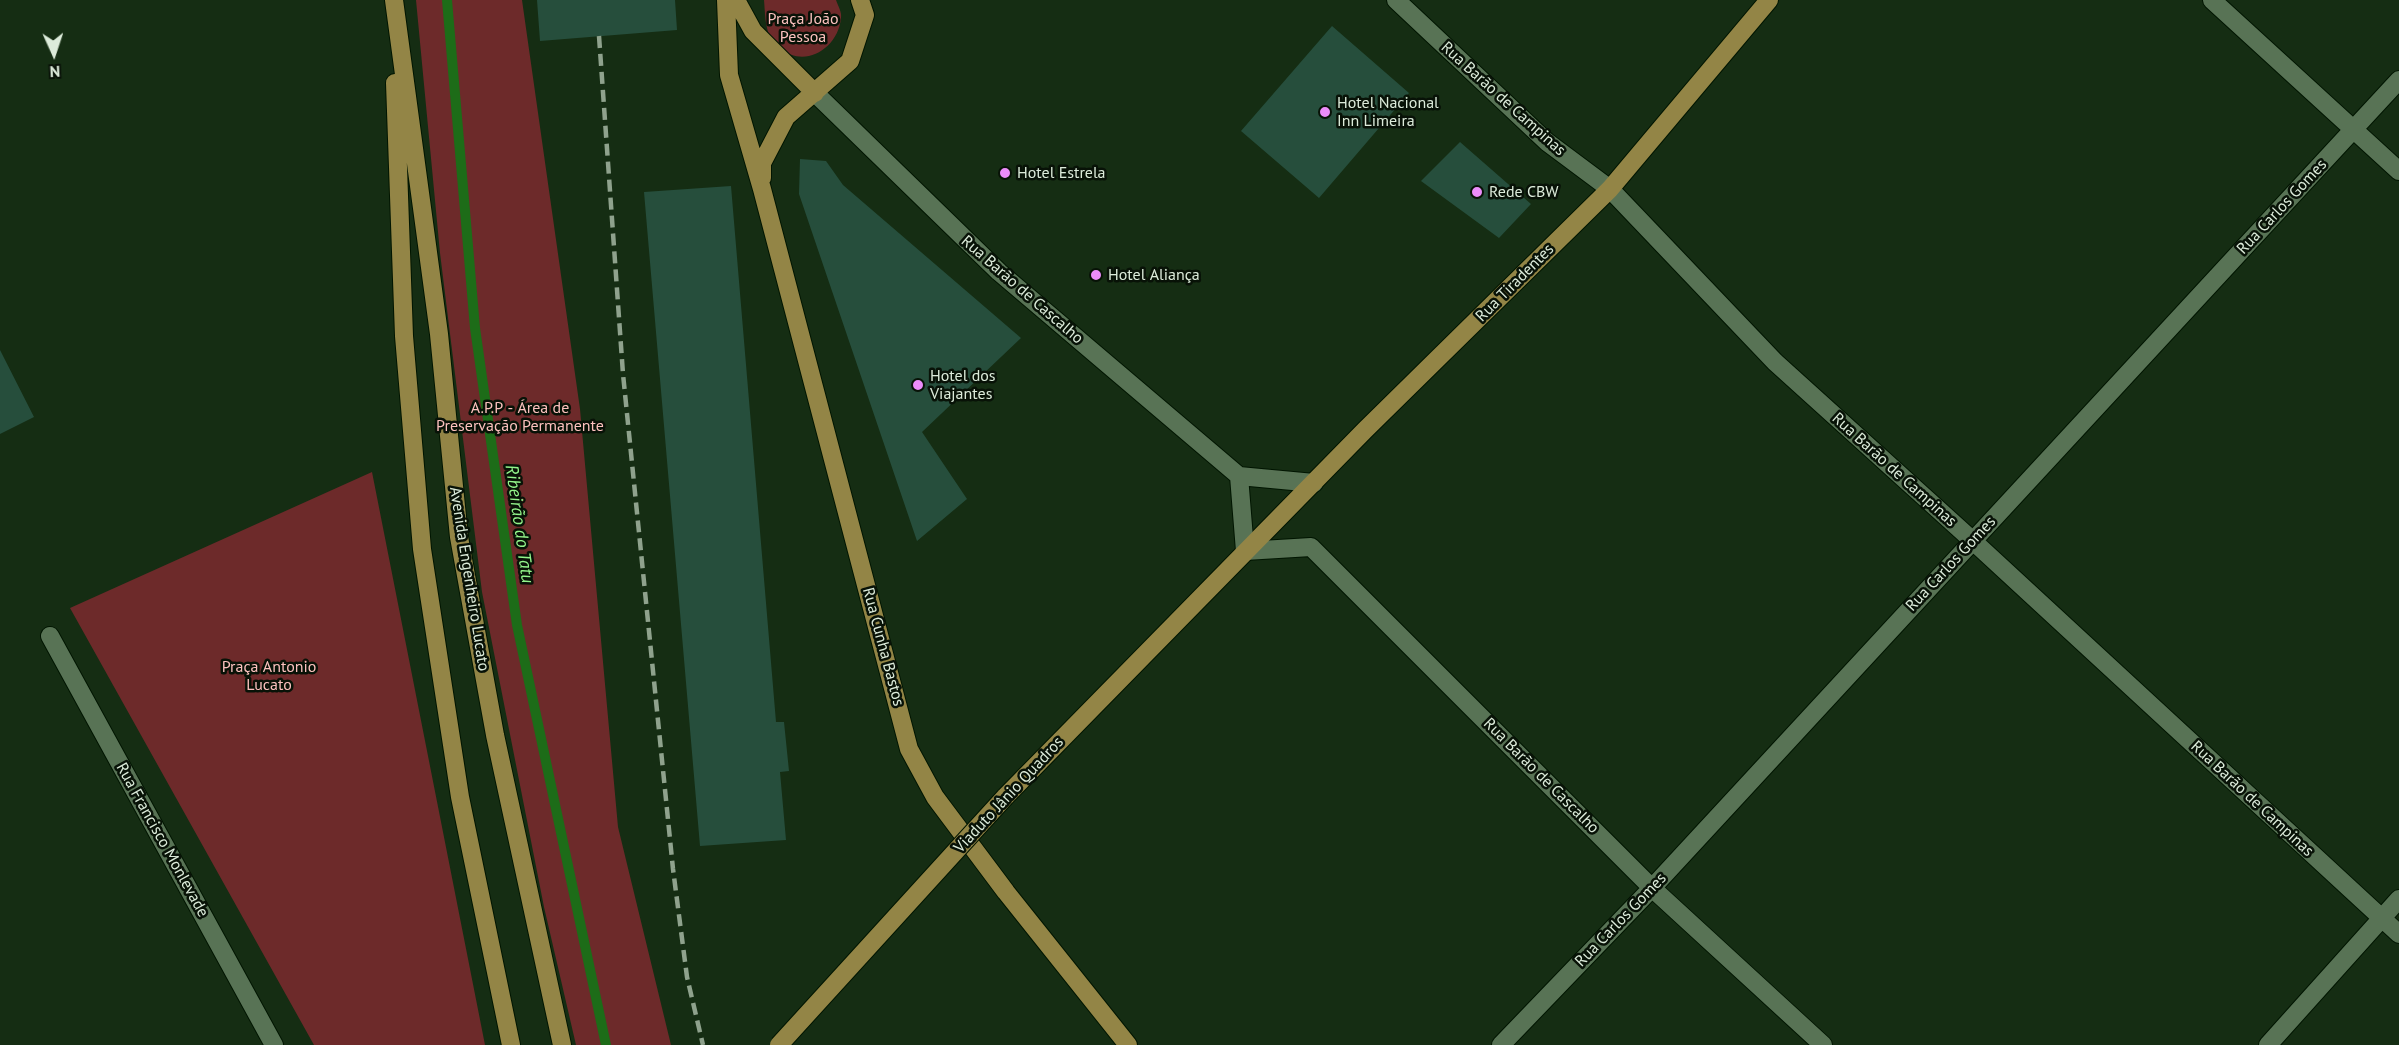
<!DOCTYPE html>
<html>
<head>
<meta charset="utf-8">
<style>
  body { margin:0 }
  #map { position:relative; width:2399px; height:1045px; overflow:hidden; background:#152d13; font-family:"PT Sans",sans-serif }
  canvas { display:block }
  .north { position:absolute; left:24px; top:24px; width:60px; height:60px; -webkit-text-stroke:4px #081207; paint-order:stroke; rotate:177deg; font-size:16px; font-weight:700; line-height:24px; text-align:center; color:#dcebda }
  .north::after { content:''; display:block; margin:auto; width:21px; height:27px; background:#dcebda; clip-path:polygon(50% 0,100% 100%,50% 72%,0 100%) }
</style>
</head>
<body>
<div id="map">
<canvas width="2399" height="1045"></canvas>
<div class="north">N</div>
</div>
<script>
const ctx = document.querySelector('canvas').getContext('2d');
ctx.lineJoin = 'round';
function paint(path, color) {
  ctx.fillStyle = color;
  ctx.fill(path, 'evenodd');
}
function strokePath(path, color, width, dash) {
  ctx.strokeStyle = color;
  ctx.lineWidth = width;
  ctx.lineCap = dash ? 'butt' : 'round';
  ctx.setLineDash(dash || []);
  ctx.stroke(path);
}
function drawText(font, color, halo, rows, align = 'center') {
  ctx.font = font + ' "PT Sans",sans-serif';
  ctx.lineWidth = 5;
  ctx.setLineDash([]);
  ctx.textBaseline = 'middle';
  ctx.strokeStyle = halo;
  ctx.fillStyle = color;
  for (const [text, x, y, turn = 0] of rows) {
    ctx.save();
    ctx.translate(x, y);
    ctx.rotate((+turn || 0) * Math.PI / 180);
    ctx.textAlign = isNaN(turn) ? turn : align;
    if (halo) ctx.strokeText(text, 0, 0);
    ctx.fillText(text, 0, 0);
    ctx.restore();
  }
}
const green = new Path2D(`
  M 416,0 L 522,0 L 580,409 L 618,827 L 671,1045 L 576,1045 L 544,907 L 482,592 L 440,253 Z
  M 764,0 L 836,0 C 838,6 842,12 841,18 C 838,49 804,69 780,48 C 776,44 772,42 770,37 C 765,26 765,12 764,0 Z
  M 372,472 L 485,1045 L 314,1045 L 70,608 Z`);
const stream = new Path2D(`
  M 447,0 L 475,328 L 517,625 L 606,1045`);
const building = new Path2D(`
  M 537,0 L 675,0 L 677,30 L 540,41 Z
  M 1332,26 L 1409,93 L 1319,198 L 1241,131 Z
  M 1460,142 L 1531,204 L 1499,238 L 1421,181 Z
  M 800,159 L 826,161 L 843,185 L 1021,338 L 922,432 L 967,499 L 917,541 L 799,194 Z
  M 731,186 L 776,722 L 784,722 L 789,771 L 780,772 L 786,840 L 700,846 L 644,192 Z
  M 0,350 L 34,417 L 0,434 Z`);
const minor = new Path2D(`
  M 1396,0 L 1547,142 L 1610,189 L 1775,362 L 1973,541 L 2399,934
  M 2212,0 L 2399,171
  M 815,93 L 999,272 L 1239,476
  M 1239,476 L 1245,551 L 1311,547 L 1652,888 L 1823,1045
  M 1239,476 L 1314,483
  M 50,636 L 274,1045
  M 1501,1045 L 1652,888 L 2399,80
  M 2268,1045 L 2399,899`);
const major = new Path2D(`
  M 394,0 L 439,334 L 459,537 L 495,735 L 562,1045
  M 726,0 L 729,75 L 762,189 L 909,749 L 935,797 L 1006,892 L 1128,1045
  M 736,0 L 753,31 L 815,93
  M 395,83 L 404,336 L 422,549 L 460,797 L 511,1045
  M 762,178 L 762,163 L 786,117 L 850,61 L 865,15 L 860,0
  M 1005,797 L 1365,430 L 1610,189 L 1769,0`);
const rail = new Path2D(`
  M 599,36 L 623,374 L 673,869 L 687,977 L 703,1045`);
const majorBridge = new Path2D(`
  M 779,1045 L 1005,797`);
const markers = [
  [1325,112,6,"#ec8cfa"],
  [1005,173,6,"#ec8cfa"],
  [1477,192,6,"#ec8cfa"],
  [1096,275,6,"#ec8cfa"],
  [918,385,6,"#ec8cfa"]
];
const parkNames = [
  ["Praça João",803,19],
  ["Pessoa",803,37],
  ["A.P.P - Área de",520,408],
  ["Preservação Permanente",520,426],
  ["Praça Antonio",269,667],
  ["Lucato",269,685]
];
const streetNames = [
  ["Rua Barão de Campinas",1503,99,42],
  ["Rua Carlos Gomes",2282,207,-47],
  ["Rua Tiradentes",1515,283,-45],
  ["Rua Barão de Cascalho",1022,290,41],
  ["Rua Barão de Campinas",1894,470,42],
  ["Rua Carlos Gomes",1951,564,-47],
  ["Avenida Engenheiro Lucato",469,579,81],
  ["Rua Cunha Bastos",883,647,75],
  ["Rua Barão de Cascalho",1541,776,45],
  ["Viaduto Jânio Quadros",1009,795,-47],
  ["Rua Barão de Campinas",2252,799,43],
  ["Rua Francisco Monlevade",162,840,61],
  ["Rua Carlos Gomes",1621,920,-46]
];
const poiNames = [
  ["Hotel Nacional",1337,103],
  ["Inn Limeira",1337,121],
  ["Hotel Estrela",1017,173],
  ["Rede CBW",1489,192],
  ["Hotel Aliança",1108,275],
  ["Hotel dos",930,376],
  ["Viajantes",930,394]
];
const waterNames = [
  ["Ribeirão do Tatu",519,524,82]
];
paint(green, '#6d2a2a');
strokePath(stream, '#1d6c18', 10);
paint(building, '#264e3c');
strokePath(minor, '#011500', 20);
strokePath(major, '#011500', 20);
strokePath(minor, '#587355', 18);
strokePath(major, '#938546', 18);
strokePath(rail, '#8fa28d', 4.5, [12, 6]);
strokePath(majorBridge, '#011500', 20, []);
strokePath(majorBridge, '#938546', 18);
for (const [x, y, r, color] of markers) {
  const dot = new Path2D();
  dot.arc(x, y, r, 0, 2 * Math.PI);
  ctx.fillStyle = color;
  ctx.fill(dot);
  strokePath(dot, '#081207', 2);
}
drawText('16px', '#fcc1be', '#081207', parkNames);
drawText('16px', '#dcebda', '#081207', streetNames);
drawText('16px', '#dcebda', '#081207', poiNames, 'left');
drawText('italic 18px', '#94f58b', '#081207', waterNames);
</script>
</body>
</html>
